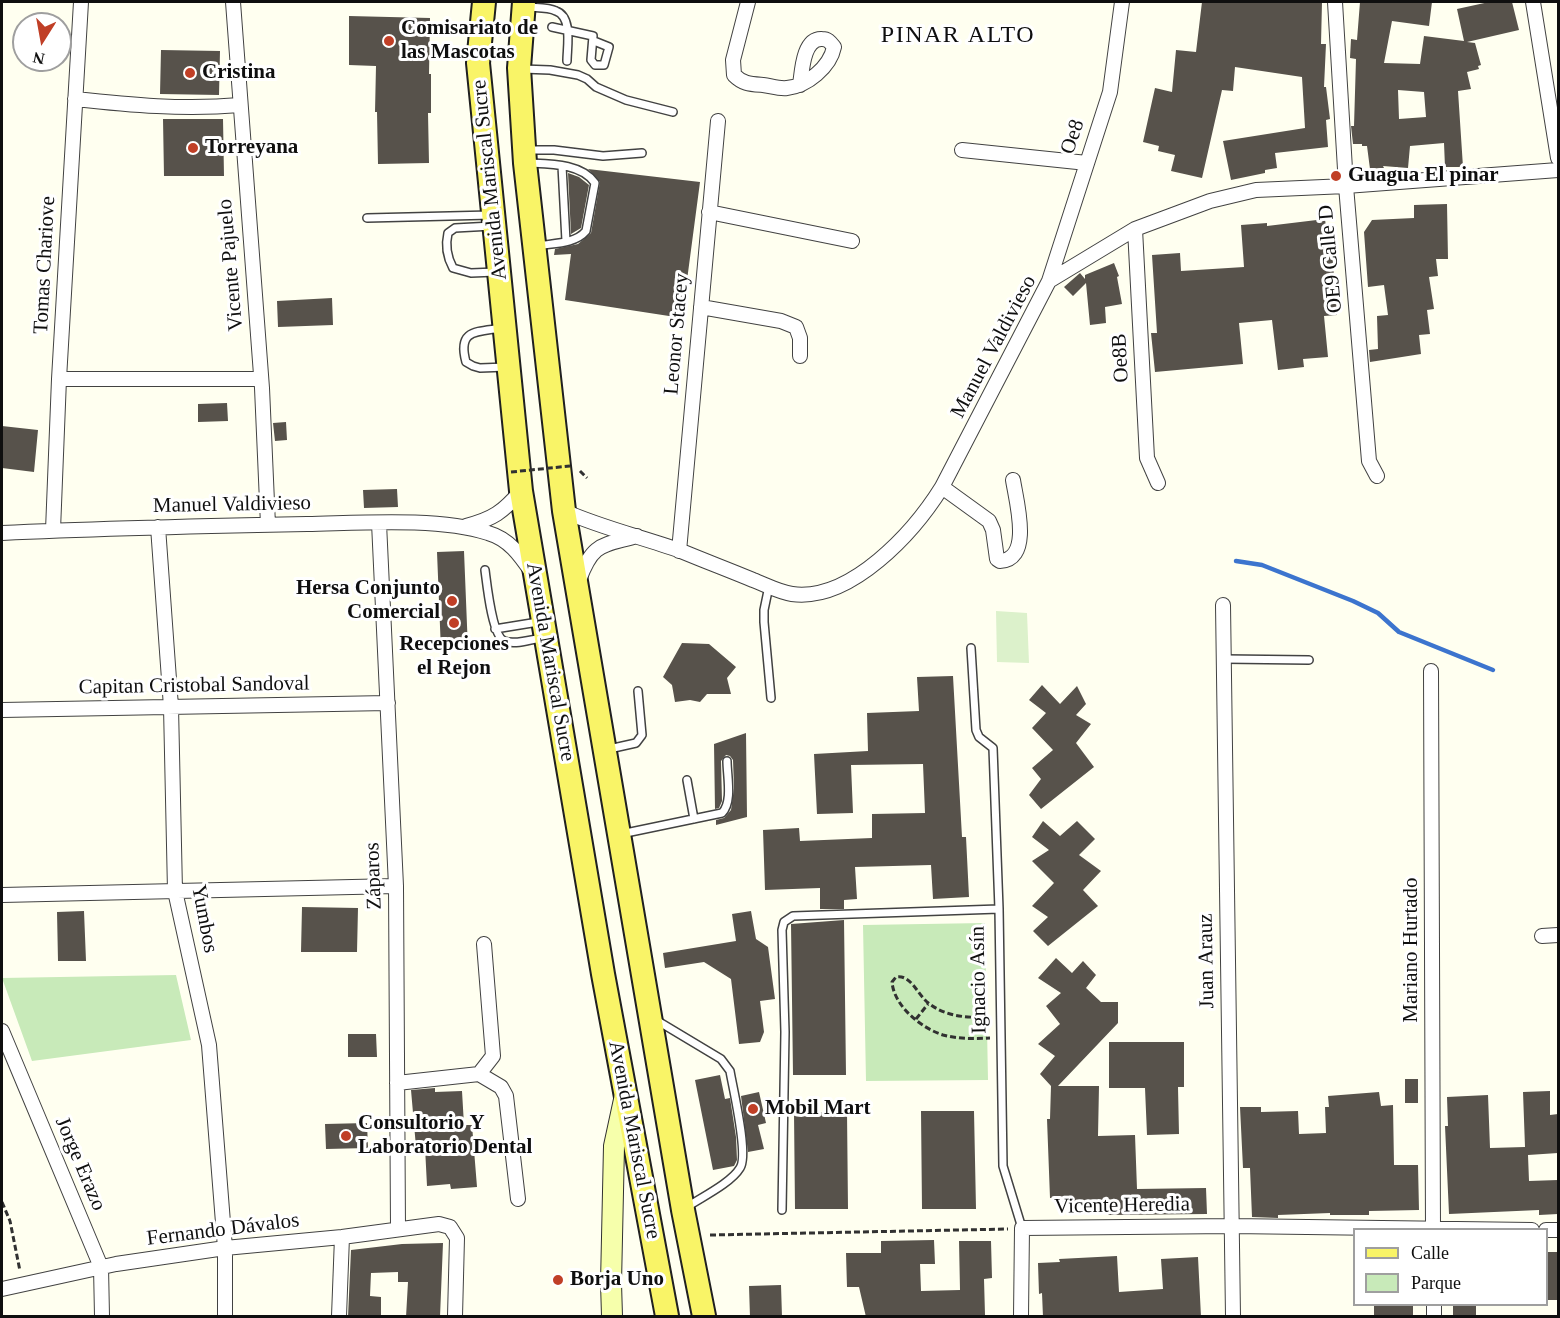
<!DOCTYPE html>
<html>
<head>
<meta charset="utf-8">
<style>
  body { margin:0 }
  #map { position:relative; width:1560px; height:1318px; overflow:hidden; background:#fffff0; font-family:Georgia,serif }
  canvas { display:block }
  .frame { position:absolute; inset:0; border:3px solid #0f0f0f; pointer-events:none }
  .legend { position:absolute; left:1353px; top:1228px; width:195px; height:78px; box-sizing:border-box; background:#fff; border:2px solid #9f9f9f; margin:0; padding:8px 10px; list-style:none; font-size:18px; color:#0f0f0f }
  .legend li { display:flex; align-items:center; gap:12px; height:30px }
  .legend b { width:30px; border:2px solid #9f9f9f }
  .north { position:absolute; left:12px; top:12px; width:60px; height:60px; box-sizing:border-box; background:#fff; border:2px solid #9f9f9f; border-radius:50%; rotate:191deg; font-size:16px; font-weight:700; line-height:24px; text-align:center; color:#0f0f0f }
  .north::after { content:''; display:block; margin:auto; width:21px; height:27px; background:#c03f26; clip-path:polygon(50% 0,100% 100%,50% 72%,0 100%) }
</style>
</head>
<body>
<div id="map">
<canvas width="1560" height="1318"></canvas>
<div class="frame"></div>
<ul class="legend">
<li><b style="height:8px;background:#f9f467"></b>Calle</li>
<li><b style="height:16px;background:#c8eab9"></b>Parque</li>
</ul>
<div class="north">N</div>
</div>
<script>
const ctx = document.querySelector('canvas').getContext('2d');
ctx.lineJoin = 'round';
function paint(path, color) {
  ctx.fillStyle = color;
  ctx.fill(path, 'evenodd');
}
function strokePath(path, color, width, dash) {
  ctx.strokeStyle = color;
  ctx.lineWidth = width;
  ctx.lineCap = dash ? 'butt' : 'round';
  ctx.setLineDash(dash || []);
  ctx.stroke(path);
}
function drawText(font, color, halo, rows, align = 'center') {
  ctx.font = font + ' Georgia,serif';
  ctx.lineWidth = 6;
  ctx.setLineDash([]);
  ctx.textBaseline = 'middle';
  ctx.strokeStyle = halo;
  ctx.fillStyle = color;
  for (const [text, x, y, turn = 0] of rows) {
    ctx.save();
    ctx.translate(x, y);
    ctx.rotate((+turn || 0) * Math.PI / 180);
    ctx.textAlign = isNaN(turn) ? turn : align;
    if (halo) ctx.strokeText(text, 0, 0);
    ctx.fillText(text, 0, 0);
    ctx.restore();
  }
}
const green = new Path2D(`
  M 985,923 L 988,1080 L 866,1081 L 863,925 Z
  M 176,975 L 191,1040 L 32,1061 L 2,978 Z`);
const pitch = new Path2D(`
  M 996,611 L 1027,613 L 1029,663 L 997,662 Z`);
const stream = new Path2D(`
  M 1236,561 L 1262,565 L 1353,601 L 1378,613 L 1399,632 L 1493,670`);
const building = new Path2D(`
  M 1202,2 L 1322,2 L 1321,44 L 1326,44 L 1324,87 L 1326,87 L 1330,119 L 1326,120 L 1328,147 L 1275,153 L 1277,168 L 1265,170 L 1265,173 L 1231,180 L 1223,141 L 1305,128 L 1302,77 L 1235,67 L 1233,91 L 1222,90 L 1202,178 L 1171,171 L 1175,155 L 1158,151 L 1159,146 L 1143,142 L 1155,88 L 1172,92 L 1176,50 L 1196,52 Z
  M 1360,2 L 1432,2 L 1429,26 L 1392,21 L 1384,63 L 1420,64 L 1424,36 L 1464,41 L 1457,9 L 1489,2 L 1512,2 L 1519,30 L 1467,42 L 1475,43 L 1481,65 L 1478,66 L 1479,69 L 1467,72 L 1471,89 L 1458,91 L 1463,167 L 1445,167 L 1444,143 L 1410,146 L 1408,168 L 1383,166 L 1384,168 L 1370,169 L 1367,146 L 1362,146 L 1362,144 L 1353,144 L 1351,126 L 1354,126 L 1356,59 L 1350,58 L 1351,39 L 1357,40 ZM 1398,90 L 1424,92 L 1426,117 L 1399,119 Z
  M 349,16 L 430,18 L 429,74 L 431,74 L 431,113 L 428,113 L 429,163 L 378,164 L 377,112 L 375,112 L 376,66 L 349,65 Z
  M 161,50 L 220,51 L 219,95 L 160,94 Z
  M 163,119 L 223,119 L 224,176 L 164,176 Z
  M 588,169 L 700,182 L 682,318 L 565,300 L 571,254 L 554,255 L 555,249 L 578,244 L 591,233 L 600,182 Z
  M 568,173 L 579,177 L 589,185 L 581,228 L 571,234 Z
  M 1447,204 L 1448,259 L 1436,259 L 1438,276 L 1429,277 L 1434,309 L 1427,310 L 1430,334 L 1419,335 L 1421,354 L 1370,362 L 1369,350 L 1378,349 L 1377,316 L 1388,315 L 1384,285 L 1368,287 L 1364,232 L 1372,220 L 1414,218 L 1414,205 Z
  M 1325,219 L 1329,251 L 1332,251 L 1337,315 L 1324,316 L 1328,357 L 1303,359 L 1304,367 L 1278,370 L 1272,320 L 1239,323 L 1243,364 L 1155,372 L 1151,333 L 1157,333 L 1152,255 L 1180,253 L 1181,271 L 1244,267 L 1241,225 L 1267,223 L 1267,226 Z
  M 1114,263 L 1119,276 L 1117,277 L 1122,304 L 1105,307 L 1106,323 L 1090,325 L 1086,283 L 1073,296 L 1064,287 L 1080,273 L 1085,279 L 1085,275 Z
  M 332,298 L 333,325 L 278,327 L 277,301 Z
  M 227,403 L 228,421 L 198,422 L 198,404 Z
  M 286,422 L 287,440 L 275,441 L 273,423 Z
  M 2,426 L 38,430 L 34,472 L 2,468 Z
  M 397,489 L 398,507 L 364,508 L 363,490 Z
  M 464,551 L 468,650 L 441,651 L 437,552 Z
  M 682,643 L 709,644 L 736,667 L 727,678 L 731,694 L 707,694 L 700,702 L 690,700 L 675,702 L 672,685 L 663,677 Z
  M 953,676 L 962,837 L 966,837 L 969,897 L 933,899 L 931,865 L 855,867 L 857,899 L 844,900 L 844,909 L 820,909 L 820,888 L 765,890 L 763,830 L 799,828 L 800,841 L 872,838 L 872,814 L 925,813 L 923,764 L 851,765 L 853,813 L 817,814 L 814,754 L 868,751 L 867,713 L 919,711 L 917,677 Z
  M 1042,685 L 1060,704 L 1077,686 L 1086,704 L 1076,715 L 1091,724 L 1076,743 L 1094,767 L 1041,809 L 1029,795 L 1041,779 L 1032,768 L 1053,750 L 1032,728 L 1046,713 L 1029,700 Z
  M 746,733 L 747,817 L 716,825 L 716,820 L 724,818 L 731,810 L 734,788 L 733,760 L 730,756 L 726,755 L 721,761 L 722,801 L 719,808 L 715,809 L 714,744 Z
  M 1043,821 L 1060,836 L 1077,821 L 1095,839 L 1079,855 L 1101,871 L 1083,890 L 1098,906 L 1048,946 L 1033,931 L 1048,917 L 1032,906 L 1054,883 L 1032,861 L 1049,850 L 1032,837 Z
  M 302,907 L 358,908 L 357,952 L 301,952 Z
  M 84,911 L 86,961 L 58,961 L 57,912 Z
  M 751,911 L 756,939 L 768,947 L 775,999 L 760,1001 L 764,1032 L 760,1042 L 739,1044 L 731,979 L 704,962 L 665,968 L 663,953 L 736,941 L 732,914 Z
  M 844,920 L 846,1075 L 793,1075 L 791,924 Z
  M 1056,958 L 1072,973 L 1083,961 L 1096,975 L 1086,988 L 1101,1002 L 1118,1002 L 1118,1023 L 1058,1086 L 1099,1086 L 1098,1136 L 1135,1135 L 1137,1189 L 1206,1188 L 1207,1214 L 1108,1215 L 1108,1206 L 1057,1206 L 1057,1198 L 1050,1198 L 1047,1119 L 1050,1119 L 1051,1086 L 1040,1074 L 1055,1056 L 1038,1044 L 1060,1024 L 1046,1006 L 1061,993 L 1038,978 Z
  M 348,1034 L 376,1034 L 377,1057 L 348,1057 Z
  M 1109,1042 L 1184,1042 L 1184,1087 L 1178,1087 L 1179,1134 L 1147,1135 L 1145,1088 L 1109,1088 Z
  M 720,1075 L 725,1099 L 730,1098 L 736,1137 L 737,1160 L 734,1166 L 713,1170 L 695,1080 Z
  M 1405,1079 L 1418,1079 L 1418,1103 L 1405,1103 Z
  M 435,1088 L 435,1092 L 462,1091 L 464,1125 L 472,1125 L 477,1187 L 451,1189 L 450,1184 L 427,1186 L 425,1147 L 416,1147 L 411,1090 Z
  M 1550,1091 L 1550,1115 L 1558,1114 L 1558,1153 L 1528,1155 L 1529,1181 L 1558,1180 L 1558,1214 L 1539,1215 L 1539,1210 L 1449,1214 L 1445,1126 L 1448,1126 L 1447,1097 L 1488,1095 L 1490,1148 L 1525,1147 L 1523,1092 Z
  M 759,1092 L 766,1123 L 758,1125 L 764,1149 L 748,1152 L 741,1096 Z
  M 1379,1092 L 1381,1106 L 1393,1105 L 1394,1165 L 1418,1165 L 1419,1210 L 1369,1211 L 1369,1215 L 1330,1215 L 1330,1213 L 1278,1215 L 1278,1218 L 1252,1217 L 1250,1168 L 1243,1168 L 1240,1107 L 1261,1107 L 1261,1112 L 1298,1111 L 1299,1134 L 1326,1133 L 1325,1107 L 1329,1107 L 1328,1096 Z
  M 921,1111 L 974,1111 L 976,1209 L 922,1209 Z
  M 847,1112 L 848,1209 L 795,1209 L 794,1113 Z
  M 367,1123 L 368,1148 L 326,1149 L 325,1124 Z
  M 934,1240 L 935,1264 L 920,1264 L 921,1291 L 960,1290 L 959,1241 L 991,1241 L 992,1278 L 984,1279 L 985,1315 L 866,1317 L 859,1287 L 847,1287 L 846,1253 L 881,1253 L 881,1241 Z
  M 443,1243 L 440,1317 L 406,1317 L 408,1282 L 398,1282 L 398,1272 L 371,1273 L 370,1296 L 381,1297 L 381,1317 L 348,1317 L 351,1250 L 402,1244 Z
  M 1546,1252 L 1558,1252 L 1558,1300 L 1546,1300 Z
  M 1117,1256 L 1119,1292 L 1163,1289 L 1161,1259 L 1198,1257 L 1201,1317 L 1043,1317 L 1042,1293 L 1039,1294 L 1038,1263 L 1060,1262 L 1059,1259 Z
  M 781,1285 L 782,1317 L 750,1317 L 749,1286 Z
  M 1374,1305 L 1413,1305 L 1413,1317 L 1374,1317 Z
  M 1453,1305 L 1476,1305 L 1476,1317 L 1453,1317 Z`);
const path = new Path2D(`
  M 580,471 L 587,478
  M 989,1017 C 967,1018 945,1017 927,1002 C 917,993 910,974 896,977 L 892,982 C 894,1006 921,1028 943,1035 C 958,1039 974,1039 990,1038
  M 916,1019 L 928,1004
  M 2,1202 L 10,1221 L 20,1271
  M 710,1235 L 1008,1229`);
const lane = new Path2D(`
  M 527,7 C 536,8 548,7 556,11 C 573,17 567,47 567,61
  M 552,27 L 593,36 L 591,60 L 595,65 L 604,65 L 609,47 L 594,41
  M 522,69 L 550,70 L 578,75 L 587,79 L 596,87 L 626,100 L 673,112
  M 527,150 L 554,150 L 603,156 L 642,153
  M 528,163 C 549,164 581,163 595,183 L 586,231 C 575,244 554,243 537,246
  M 562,166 L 566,241
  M 367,218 L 491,215
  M 492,226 L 455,228 L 448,233 C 445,246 447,257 453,268 L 471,273 L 496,272
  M 502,328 C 477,332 457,329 466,362 L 473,366 L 480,368 L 507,367
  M 485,570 C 487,585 492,635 504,641 C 514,645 531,640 541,638
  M 769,586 L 764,610 L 764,622 L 771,698
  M 495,629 L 538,622
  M 971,648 L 976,730 L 979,737 L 993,748 L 999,909 L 1003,1166 L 1022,1228
  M 1224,659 L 1309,660
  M 609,749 L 636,743 L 642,735 L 638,691
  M 687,780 L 694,819
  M 621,834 L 722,813 C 733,802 727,776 727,761
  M 656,1020 L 721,1059 L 730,1071 C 733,1089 749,1155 740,1168 C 731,1183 702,1197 687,1207
  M 782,1210 L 785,1032 L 782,930 L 784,922 L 793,916 L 999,909`);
const street = new Path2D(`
  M 233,2 L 262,388 L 268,525
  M 748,2 L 733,60 L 734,75 C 743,84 750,84 763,85 C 771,86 779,89 787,88 C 807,86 830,67 834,47 C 830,42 828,39 822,39 C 803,38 802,71 800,85
  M 1335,2 L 1346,186 L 1369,461 L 1377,476
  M 1533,2 L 1558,158
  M 75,99 C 130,105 184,110 240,105
  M 962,150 L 1087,163
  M 709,212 L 852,241
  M 1135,229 L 1147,458 L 1158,483
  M 1049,281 L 1135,229 L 1210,201 L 1256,190 L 1346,186 L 1558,170
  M 701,307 L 781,321 L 796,327 L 800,338 L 800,356
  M 59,379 L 261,379
  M 942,487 L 989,521 L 993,530 L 997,559 L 1000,561 C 1033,560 1016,500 1013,480
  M 564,511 C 602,528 642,537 681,551 C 705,561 729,570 753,580 C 766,585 779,592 792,594 C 851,602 914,532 942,487 L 1049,281 L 1110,92 L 1122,2
  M 379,523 L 396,886 L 398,1229
  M 466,526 C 493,519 503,512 521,491
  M 158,527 L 171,707 L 175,891 L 209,1045 L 225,1248 L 225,1316
  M 53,530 L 59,379 L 81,2
  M 2,533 C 103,528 205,526 307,524 C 360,523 438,517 488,533 C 509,539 520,555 531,571
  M 679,551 L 718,121
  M 579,580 C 593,542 602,546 637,536
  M 1223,605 L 1233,1316
  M 1431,671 L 1433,1230
  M 2,710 L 388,703
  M 2,895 L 396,886
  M 1542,936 L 1558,935
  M 2,1031 L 101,1267 L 102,1316
  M 479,1074 L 501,1087 L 506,1096 L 518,1199
  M 397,1083 L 479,1074 L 493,1056 L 484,944
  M 1546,1230 L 1558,1230
  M 2,1289 L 116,1264 L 225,1248 L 342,1237 L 439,1224 L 450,1227 L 457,1238 L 455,1316
  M 1434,1304 L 1434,1316
  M 339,1316 L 342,1237
  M 1021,1316 L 1022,1228 L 1232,1226 L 1532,1230`);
const secondary = new Path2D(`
  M 612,1316 L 611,1283 L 614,1146 L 625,1095`);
const primary = new Path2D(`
  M 484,2 L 478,63 L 521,491 L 603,974 L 667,1316
  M 524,2 L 519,68 L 525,163 L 564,511 L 683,1210 L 704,1316`);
const pathBridge = new Path2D(`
  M 511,472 L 570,466`);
const markers = [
  [389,41,6,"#c03f26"],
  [190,73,6,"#c03f26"],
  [193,148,6,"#c03f26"],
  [1336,176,6,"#c03f26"],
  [452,601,6,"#c03f26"],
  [454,623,6,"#c03f26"],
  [753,1109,6,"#c03f26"],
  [346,1136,6,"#c03f26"],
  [558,1280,6,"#c03f26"]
];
const poiNames = [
  ["Comisariato de",401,29],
  ["las Mascotas",401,53],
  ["Cristina",202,73],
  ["Torreyana",205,148],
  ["Guagua El pinar",1348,176],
  ["Hersa Conjunto",440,589,"right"],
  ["Comercial",440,613,"right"],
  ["Recepciones",454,645,"center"],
  ["el Rejon",454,669,"center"],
  ["Mobil Mart",765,1109],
  ["Consultorio Y",358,1124],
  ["Laboratorio Dental",358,1148],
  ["Borja Uno",570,1280]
];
const streetNames = [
  ["Oe8",1073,137,-72],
  ["Avenida Mariscal Sucre",490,180,-96],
  ["OE9 Calle D",1331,259,-95],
  ["Tomas Chariove",45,265,-87],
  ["Vicente Pajuelo",231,265,-95],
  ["Leonor Stacey",677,334,-85],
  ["Manuel Valdivieso",994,347,-62],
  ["Oe8B",1121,358,-93],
  ["Manuel Valdivieso",232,505,-1],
  ["Avenida Mariscal Sucre",550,662,80],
  ["Capitan Cristobal Sandoval",194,686,-1],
  ["Záparos",374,876,-92],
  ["Yumbos",204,919,79],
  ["Mariano Hurtado",1411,950,-90],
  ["Juan Arauz",1207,961,-91],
  ["Ignacio Asín",979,980,-91],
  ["Avenida Mariscal Sucre",634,1140,79],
  ["Jorge Erazo",80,1164,67],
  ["Vicente Heredia",1122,1206,-1],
  ["Fernando Dávalos",223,1230,-7]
];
const quarterNames = [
  ["PINAR ALTO",958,36]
];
paint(green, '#c8eab9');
paint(pitch, '#dcf1cb');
strokePath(stream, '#3c74ce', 4.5);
paint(building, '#57524b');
strokePath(lane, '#424242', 10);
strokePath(street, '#424242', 16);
strokePath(secondary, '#313131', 22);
strokePath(primary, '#202020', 26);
strokePath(path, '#313131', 3, [6, 3]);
strokePath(lane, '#fff', 7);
strokePath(street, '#fff', 14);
strokePath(secondary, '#f6ffab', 20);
strokePath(primary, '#f9f467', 22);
strokePath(pathBridge, '#313131', 3, [6, 3]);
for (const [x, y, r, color] of markers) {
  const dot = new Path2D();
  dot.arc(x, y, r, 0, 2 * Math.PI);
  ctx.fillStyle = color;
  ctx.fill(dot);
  strokePath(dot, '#fff', 2);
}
drawText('bold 21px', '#0f0f0f', '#fff', poiNames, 'left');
drawText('21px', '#0f0f0f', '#fff', streetNames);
ctx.letterSpacing = '1.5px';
drawText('24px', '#0f0f0f', '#fff', quarterNames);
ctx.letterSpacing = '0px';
</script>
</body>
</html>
